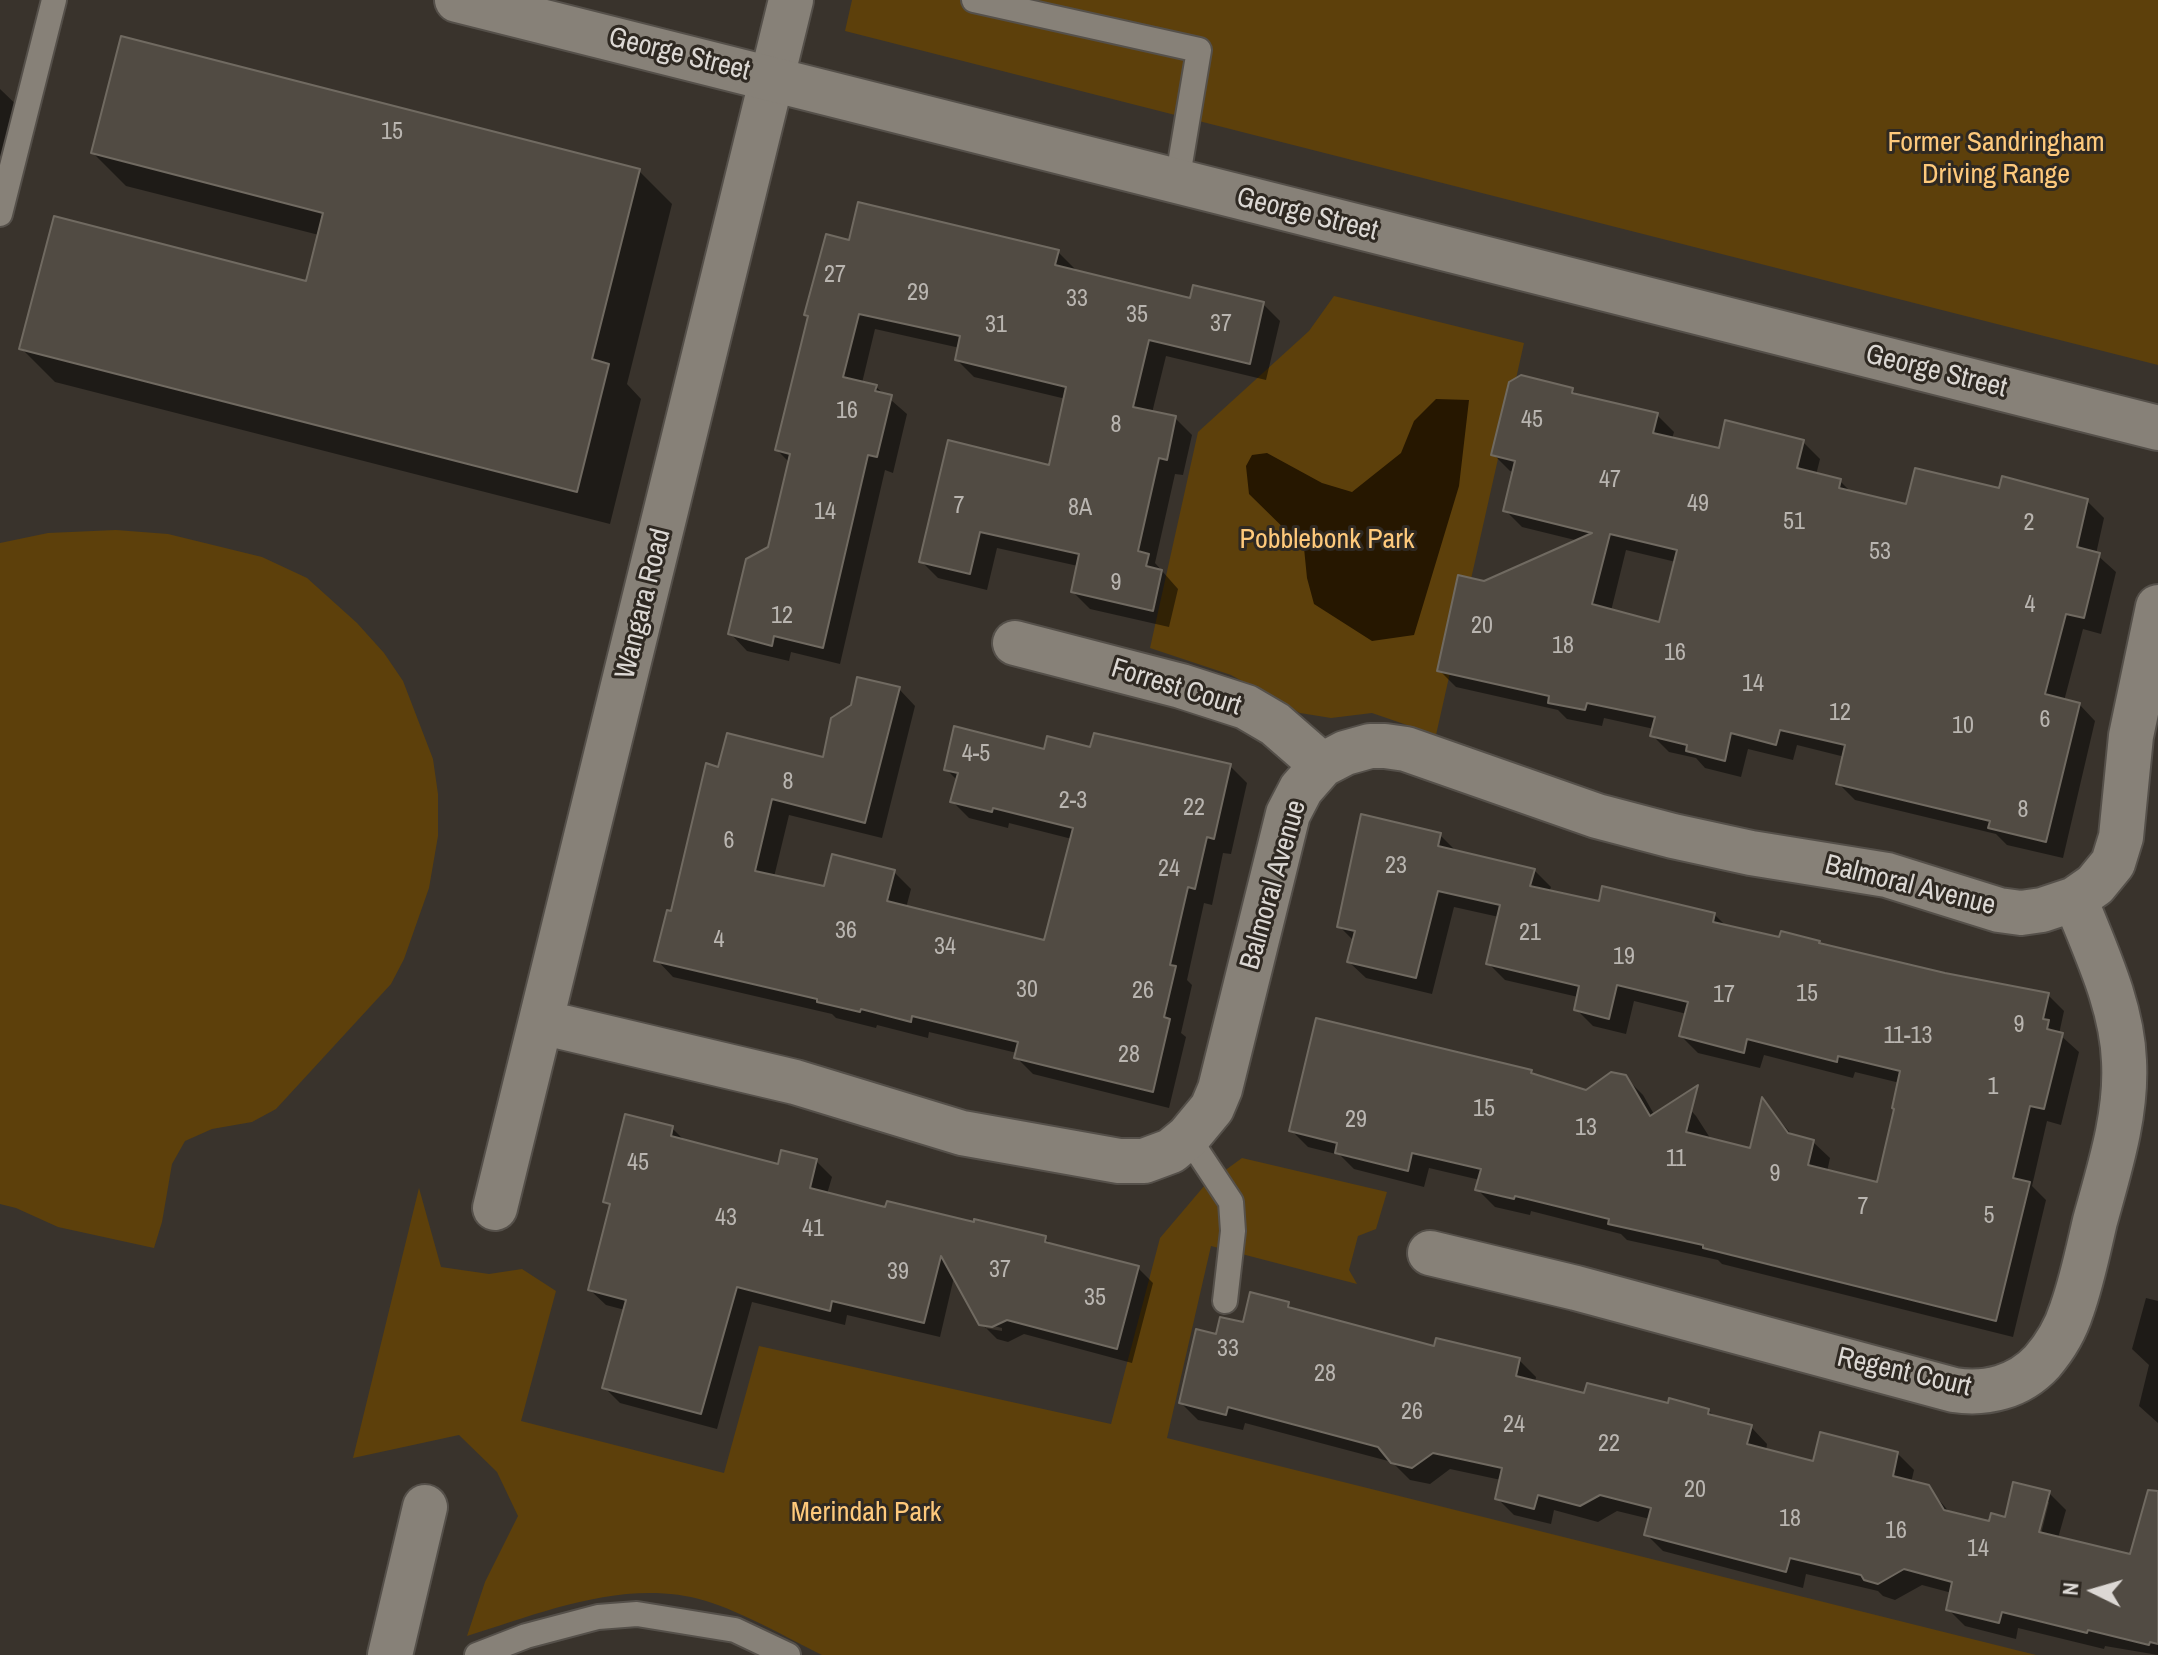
<!DOCTYPE html>
<html>
<head>
<meta charset="utf-8">
<style>
  body { margin:0 }
  #map { position:relative; width:2158px; height:1655px; overflow:hidden; background:#39332c; font-family:"Archivo Narrow",sans-serif }
  canvas { display:block }
  .north { position:absolute; left:2054px; top:1551px; width:80px; height:80px; -webkit-text-stroke:6px #2f2922; paint-order:stroke; rotate:275deg; font-size:22px; font-weight:700; line-height:32px; text-align:center; color:#dcd8d4 }
  .north::after { content:''; display:block; margin:auto; width:28px; height:36px; background:#dcd8d4; clip-path:polygon(50% 0,100% 100%,50% 72%,0 100%) }
</style>
</head>
<body>
<div id="map">
<canvas width="2158" height="1655"></canvas>
<div class="north">N</div>
</div>
<script>
const ctx = document.querySelector('canvas').getContext('2d');
ctx.lineJoin = 'round';
function paint(path, color) {
  ctx.fillStyle = color;
  ctx.fill(path, 'evenodd');
}
function strokePath(path, color, width, dash) {
  ctx.strokeStyle = color;
  ctx.lineWidth = width;
  ctx.lineCap = dash ? 'butt' : 'round';
  ctx.setLineDash(dash || []);
  ctx.stroke(path);
}
function drawText(font, color, halo, rows, align = 'center') {
  ctx.font = font + ' "Archivo Narrow",sans-serif';
  ctx.lineWidth = 6;
  ctx.setLineDash([]);
  ctx.textBaseline = 'middle';
  ctx.strokeStyle = halo;
  ctx.fillStyle = color;
  for (const [text, x, y, turn = 0] of rows) {
    ctx.save();
    ctx.translate(x, y);
    ctx.rotate((+turn || 0) * Math.PI / 180);
    ctx.textAlign = isNaN(turn) ? turn : align;
    if (halo) ctx.strokeText(text, 0, 0);
    ctx.fillText(text, 0, 0);
    ctx.restore();
  }
}
const green = new Path2D(`
  M 852,0 L 2158,0 L 2158,365 L 845,31 Z
  M 1334,296 L 1524,343 L 1436,735 L 1372,713 L 1331,718 L 1300,713 L 1231,675 L 1150,648 L 1198,432 L 1309,331 Z
  M 116,530 L 168,534 L 262,557 L 307,578 L 357,623 L 384,653 L 403,681 L 433,759 L 438,794 L 438,836 L 429,888 L 404,959 L 391,984 L 276,1109 L 252,1122 L 212,1129 L 185,1141 L 172,1164 L 162,1222 L 154,1248 L 58,1227 L 16,1208 L 0,1204 L 0,543 L 48,533 Z
  M 1242,1158 L 1387,1192 L 1376,1229 L 1358,1236 L 1349,1270 L 1357,1284 L 1211,1246 L 1167,1438 L 2036,1655 L 822,1655 C 788,1638 742,1612 706,1601 C 626,1577 542,1613 467,1636 L 485,1582 L 518,1516 L 497,1472 L 459,1435 L 353,1458 L 419,1188 L 441,1267 L 489,1274 L 522,1269 L 556,1291 L 521,1421 L 724,1473 L 759,1346 L 1111,1424 L 1160,1238 L 1205,1185 Z`);
const water = new Path2D(`
  M 1436,399 L 1469,400 L 1459,486 L 1414,635 L 1372,641 L 1314,604 L 1307,578 L 1304,548 L 1249,494 L 1246,466 L 1252,455 L 1267,453 L 1322,483 L 1352,492 L 1401,453 L 1414,421 Z`);
const shadow = new Path2D(`
  M 0,89 L 25,113 L 0,222 Z
  M 93,153 L 639,171 L 672,204 L 627,384 L 641,399 L 610,524 L 55,382 L 22,349 L 307,283 L 319,235 L 126,186 Z
  M 850,242 L 1058,252 L 1075,269 L 1074,272 L 1191,301 L 1263,304 L 1280,321 L 1266,380 L 1166,356 L 1152,413 L 1175,418 L 1192,435 L 1183,475 L 1175,474 L 1155,563 L 1178,589 L 1169,627 L 1090,609 L 1073,592 L 1078,566 L 997,548 L 987,590 L 938,578 L 921,561 L 1051,467 L 1066,399 L 974,377 L 957,360 L 960,348 L 875,329 L 862,383 L 876,387 L 907,414 L 893,473 L 885,470 L 840,664 L 791,652 L 789,661 L 747,651 L 731,634 L 769,548 L 790,463 L 777,450 Z
  M 1572,390 L 1580,397 L 1657,415 L 1674,432 L 1672,439 L 1720,451 L 1803,442 L 1820,459 L 1816,475 L 1840,481 L 1852,493 L 1908,506 L 2001,490 L 2087,501 L 2104,518 L 2096,554 L 2116,572 L 2101,634 L 2083,629 L 2064,701 L 2079,704 L 2095,721 L 2063,858 L 2007,845 L 1996,834 L 1855,800 L 1838,783 L 1845,757 L 1797,745 L 1793,760 L 1748,749 L 1741,777 L 1705,768 L 1696,758 L 1669,752 L 1652,735 L 1654,729 L 1604,718 L 1602,726 L 1567,719 L 1558,710 L 1456,687 L 1439,670 L 1485,583 L 1579,541 L 1522,527 L 1505,510 L 1514,472 L 1510,471 L 1493,454 ZM 1626,550 L 1676,562 L 1661,625 L 1611,611 Z
  M 899,689 L 915,706 L 882,838 L 789,815 L 774,877 L 826,888 L 894,872 L 911,889 L 906,908 L 1046,942 L 1072,839 L 1009,823 L 1008,828 L 969,818 L 952,801 L 958,781 L 946,769 L 1045,751 L 1092,749 L 1230,766 L 1247,783 L 1231,854 L 1223,853 L 1212,905 L 1204,903 L 1187,980 L 1192,985 L 1181,1033 L 1186,1037 L 1169,1108 L 1033,1074 L 1016,1057 L 1017,1053 L 929,1032 L 928,1038 L 877,1025 L 876,1028 L 836,1018 L 832,1014 L 673,977 L 657,960 L 720,769 L 825,759 Z
  M 1440,835 L 1457,852 L 1534,870 L 1551,887 L 1549,892 L 1600,903 L 1714,914 L 1728,928 L 1780,940 L 1819,942 L 1822,946 L 1945,974 L 2048,995 L 2064,1011 L 2059,1034 L 2079,1052 L 2061,1125 L 2047,1121 L 2032,1186 L 2046,1200 L 2013,1337 L 1722,1264 L 1718,1260 L 1627,1240 L 1621,1234 L 1531,1211 L 1530,1215 L 1495,1207 L 1478,1190 L 1480,1180 L 1429,1168 L 1424,1187 L 1354,1169 L 1340,1155 L 1308,1147 L 1291,1130 L 1531,1072 L 1536,1077 L 1586,1092 L 1625,1077 L 1643,1095 L 1655,1116 L 1680,1099 L 1696,1116 L 1712,1141 L 1751,1150 L 1763,1101 L 1793,1136 L 1813,1142 L 1830,1158 L 1827,1172 L 1878,1184 L 1900,1083 L 1855,1072 L 1853,1078 L 1764,1055 L 1760,1068 L 1698,1053 L 1681,1036 L 1687,1014 L 1634,1001 L 1626,1034 L 1593,1026 L 1576,1009 L 1578,997 L 1505,980 L 1488,963 L 1499,917 L 1454,907 L 1432,994 L 1366,978 L 1349,962 L 1354,941 L 1339,926 Z
  M 672,1128 L 686,1142 L 779,1166 L 816,1161 L 832,1177 L 827,1194 L 887,1210 L 1045,1238 L 1054,1247 L 1138,1268 L 1153,1283 L 1132,1363 L 1024,1334 L 1008,1342 L 997,1339 L 981,1323 L 954,1277 L 940,1337 L 847,1315 L 845,1325 L 752,1302 L 717,1429 L 620,1403 L 604,1387 L 625,1310 L 606,1305 L 590,1290 L 611,1207 L 606,1202 ZM 985,1324 L 1002,1328 L 1002,1331 L 985,1328 Z
  M 2146,1298 L 2158,1301 L 2158,1423 L 2139,1406 L 2149,1365 L 2132,1349 Z
  M 1288,1304 L 1296,1312 L 1436,1349 L 1519,1360 L 1536,1377 L 1535,1383 L 1586,1396 L 1708,1410 L 1716,1418 L 1751,1427 L 1767,1444 L 1766,1451 L 1815,1463 L 1897,1453 L 1914,1470 L 1911,1483 L 1928,1487 L 1951,1514 L 1990,1523 L 2006,1519 L 2049,1493 L 2066,1510 L 2058,1538 L 2131,1556 L 2158,1559 L 2158,1655 L 2105,1646 L 2104,1649 L 2018,1628 L 2016,1639 L 1965,1626 L 1948,1609 L 1952,1593 L 1922,1585 L 1895,1600 L 1883,1596 L 1878,1591 L 1806,1574 L 1803,1588 L 1663,1551 L 1646,1534 L 1650,1519 L 1617,1511 L 1598,1522 L 1554,1510 L 1551,1524 L 1514,1515 L 1497,1498 L 1501,1480 L 1450,1469 L 1430,1484 L 1410,1480 L 1392,1462 L 1245,1423 L 1243,1430 L 1198,1420 L 1181,1403 L 1217,1336 ZM 2045,1502 L 2049,1502 L 2039,1542 L 2035,1541 Z`);
const building = new Path2D(`
  M 121,36 L 640,169 L 592,359 L 609,364 L 577,492 L 19,349 L 54,216 L 306,281 L 323,213 L 91,153 Z
  M 858,202 L 1059,250 L 1055,265 L 1190,298 L 1193,285 L 1264,302 L 1250,364 L 1149,340 L 1133,407 L 1176,416 L 1167,460 L 1159,458 L 1138,551 L 1149,554 L 1146,566 L 1162,570 L 1153,611 L 1071,592 L 1079,554 L 980,532 L 970,574 L 919,562 L 948,440 L 1049,465 L 1066,387 L 955,360 L 960,336 L 859,314 L 843,377 L 877,385 L 875,391 L 892,395 L 877,457 L 868,455 L 823,648 L 774,636 L 772,646 L 728,634 L 746,559 L 768,547 L 790,454 L 775,450 L 808,316 L 804,315 L 826,234 L 849,240 Z
  M 1521,375 L 1573,388 L 1572,393 L 1658,413 L 1653,433 L 1719,448 L 1725,420 L 1804,440 L 1797,468 L 1841,479 L 1839,488 L 1906,504 L 1915,468 L 1999,488 L 2002,476 L 2088,499 L 2077,547 L 2100,553 L 2084,618 L 2066,614 L 2045,694 L 2080,703 L 2046,842 L 1988,828 L 1990,821 L 1836,784 L 1845,745 L 1780,730 L 1776,745 L 1731,733 L 1725,761 L 1686,751 L 1687,745 L 1650,736 L 1655,717 L 1587,703 L 1585,710 L 1548,703 L 1549,696 L 1437,671 L 1458,575 L 1484,581 L 1592,533 L 1503,511 L 1515,461 L 1491,455 L 1509,382 ZM 1610,534 L 1677,550 L 1659,622 L 1592,604 Z
  M 857,677 L 900,687 L 865,823 L 772,799 L 755,871 L 824,886 L 832,854 L 895,870 L 887,901 L 1044,940 L 1073,828 L 993,808 L 992,812 L 950,802 L 958,773 L 944,770 L 954,726 L 1044,749 L 1047,736 L 1090,747 L 1094,733 L 1231,764 L 1214,839 L 1207,837 L 1195,889 L 1188,887 L 1170,965 L 1176,966 L 1164,1017 L 1170,1019 L 1153,1092 L 1014,1058 L 1018,1042 L 912,1016 L 911,1022 L 861,1009 L 860,1012 L 817,1002 L 817,999 L 654,961 L 667,910 L 671,911 L 706,763 L 718,767 L 727,733 L 823,757 L 831,718 L 851,705 Z
  M 1361,814 L 1441,833 L 1438,846 L 1535,869 L 1530,886 L 1599,901 L 1602,886 L 1715,913 L 1713,922 L 1779,937 L 1781,931 L 1820,941 L 1819,943 L 1945,973 L 2049,993 L 2043,1019 L 2049,1020 L 2047,1029 L 2063,1033 L 2044,1109 L 2030,1106 L 2013,1178 L 2030,1182 L 1996,1321 L 1703,1248 L 1703,1245 L 1608,1224 L 1609,1219 L 1515,1196 L 1514,1199 L 1475,1190 L 1481,1169 L 1412,1153 L 1408,1171 L 1335,1153 L 1337,1143 L 1289,1131 L 1316,1018 L 1532,1070 L 1531,1073 L 1586,1090 L 1611,1072 L 1626,1075 L 1650,1116 L 1698,1085 L 1686,1132 L 1750,1148 L 1762,1097 L 1788,1133 L 1814,1140 L 1808,1165 L 1877,1182 L 1894,1109 L 1892,1108 L 1900,1071 L 1838,1056 L 1837,1062 L 1747,1039 L 1744,1053 L 1679,1036 L 1688,1002 L 1617,985 L 1609,1019 L 1574,1010 L 1579,986 L 1486,964 L 1500,905 L 1438,891 L 1416,978 L 1347,962 L 1355,931 L 1337,927 Z
  M 625,1114 L 673,1126 L 671,1136 L 778,1164 L 781,1150 L 817,1159 L 810,1188 L 885,1207 L 887,1201 L 974,1222 L 974,1219 L 1046,1236 L 1045,1242 L 1139,1266 L 1117,1349 L 1007,1320 L 992,1327 L 979,1325 L 941,1256 L 924,1323 L 832,1301 L 830,1311 L 737,1287 L 701,1414 L 602,1388 L 626,1300 L 588,1290 L 610,1204 L 603,1202 Z
  M 1250,1292 L 1289,1302 L 1288,1307 L 1434,1346 L 1436,1338 L 1520,1358 L 1516,1376 L 1584,1393 L 1587,1383 L 1668,1403 L 1669,1398 L 1709,1409 L 1708,1414 L 1752,1425 L 1747,1444 L 1813,1461 L 1820,1432 L 1898,1452 L 1893,1476 L 1929,1485 L 1944,1510 L 1989,1521 L 1991,1513 L 2005,1517 L 2013,1482 L 2050,1491 L 2039,1532 L 2130,1554 L 2148,1490 L 2158,1491 L 2158,1644 L 2150,1642 L 2149,1645 L 2088,1630 L 2087,1633 L 2002,1612 L 1999,1623 L 1946,1610 L 1952,1582 L 1904,1569 L 1878,1584 L 1864,1580 L 1861,1575 L 1790,1558 L 1786,1572 L 1644,1535 L 1651,1508 L 1600,1495 L 1580,1506 L 1538,1495 L 1534,1509 L 1495,1499 L 1502,1468 L 1433,1453 L 1412,1468 L 1391,1463 L 1378,1447 L 1228,1407 L 1226,1415 L 1179,1403 L 1196,1329 L 1216,1334 L 1220,1317 L 1243,1322 Z`);
const lane = new Path2D(`
  M 974,0 L 1199,50 L 1177,182
  M 0,214 L 54,0
  M 1188,1137 L 1231,1202 L 1233,1231 L 1225,1301
  M 477,1655 L 526,1636 L 598,1617 L 637,1614 L 735,1630 L 788,1655`);
const street = new Path2D(`
  M 1015,643 L 1181,686 L 1246,707 L 1275,724 L 1322,765
  M 541,1022 L 795,1082 L 962,1133 L 1119,1161 L 1144,1161 L 1171,1151 L 1188,1137 L 1212,1108 L 1220,1089 L 1288,814 L 1301,789 L 1322,765 L 1345,753 L 1370,746 L 1385,746 L 1406,749 L 1597,816 L 1673,836 L 1751,853 L 1887,875 L 1999,910 L 2021,913 L 2042,910 L 2075,899 L 2095,885 L 2113,863 L 2121,837 L 2131,736 L 2158,607
  M 495,1208 L 791,0
  M 1430,1253 L 1576,1288 L 1954,1390 C 1986,1395 2019,1387 2042,1362 C 2055,1347 2066,1328 2072,1309 C 2082,1281 2088,1251 2095,1221 C 2109,1170 2127,1115 2124,1061 C 2122,1005 2095,950 2075,899
  M 390,1655 L 425,1507`);
const secondary = new Path2D(`
  M 457,0 L 2158,428`);
const numberNames = [
  ["15",392,133],
  ["27",835,276],
  ["29",918,294],
  ["33",1077,300],
  ["35",1137,316],
  ["37",1221,325],
  ["31",996,326],
  ["16",847,412],
  ["45",1532,421],
  ["8",1116,426],
  ["47",1610,481],
  ["49",1698,505],
  ["7",959,507],
  ["8A",1080,509],
  ["14",825,513],
  ["51",1794,523],
  ["2",2029,524],
  ["53",1880,553],
  ["9",1116,584],
  ["4",2030,606],
  ["12",782,617],
  ["20",1482,627],
  ["18",1563,647],
  ["16",1675,654],
  ["14",1753,685],
  ["12",1840,714],
  ["6",2045,721],
  ["10",1963,727],
  ["4-5",976,755],
  ["8",788,783],
  ["2-3",1073,802],
  ["22",1194,809],
  ["8",2023,811],
  ["6",729,842],
  ["23",1396,867],
  ["24",1169,870],
  ["36",846,932],
  ["21",1530,934],
  ["4",719,941],
  ["34",945,948],
  ["19",1624,958],
  ["30",1027,991],
  ["26",1143,992],
  ["15",1807,995],
  ["17",1724,996],
  ["9",2019,1026],
  ["11-13",1908,1037],
  ["28",1129,1056],
  ["1",1993,1088],
  ["15",1484,1110],
  ["29",1356,1121],
  ["13",1586,1129],
  ["11",1676,1160],
  ["45",638,1164],
  ["9",1775,1175],
  ["7",1863,1208],
  ["5",1989,1217],
  ["43",726,1219],
  ["41",813,1230],
  ["37",1000,1271],
  ["39",898,1273],
  ["35",1095,1299],
  ["33",1228,1350],
  ["28",1325,1375],
  ["26",1412,1413],
  ["24",1514,1426],
  ["22",1609,1445],
  ["20",1695,1491],
  ["18",1790,1520],
  ["16",1896,1532],
  ["14",1978,1550]
];
const streetNames = [
  ["George Street",679,55,14],
  ["George Street",1307,215,14],
  ["George Street",1936,372,14],
  ["Wangara Road",644,604,-76],
  ["Forrest Court",1176,688,17],
  ["Balmoral Avenue",1274,885,-74],
  ["Balmoral Avenue",1910,886,14],
  ["Regent Court",1904,1373,13]
];
const parkNames = [
  ["Former Sandringham",1996,143],
  ["Driving Range",1996,175],
  ["Pobblebonk Park",1327,540],
  ["Merindah Park",866,1513]
];
paint(green, '#5d400b');
paint(water, '#261700');
paint(shadow, '#0007');
paint(building, '#514b43');
strokePath(building, '#706a61', 2);
strokePath(lane, '#55504a', 28);
strokePath(street, '#55504a', 48);
strokePath(secondary, '#55504a', 48);
strokePath(lane, '#878178', 24);
strokePath(street, '#878178', 44);
strokePath(secondary, '#878178', 44);
drawText('24px', '#b9b5b0', null, numberNames);
drawText('28px', '#dcd8d4', '#2f2922', streetNames);
drawText('28px', '#fec97b', '#2f2922', parkNames);
</script>
</body>
</html>
